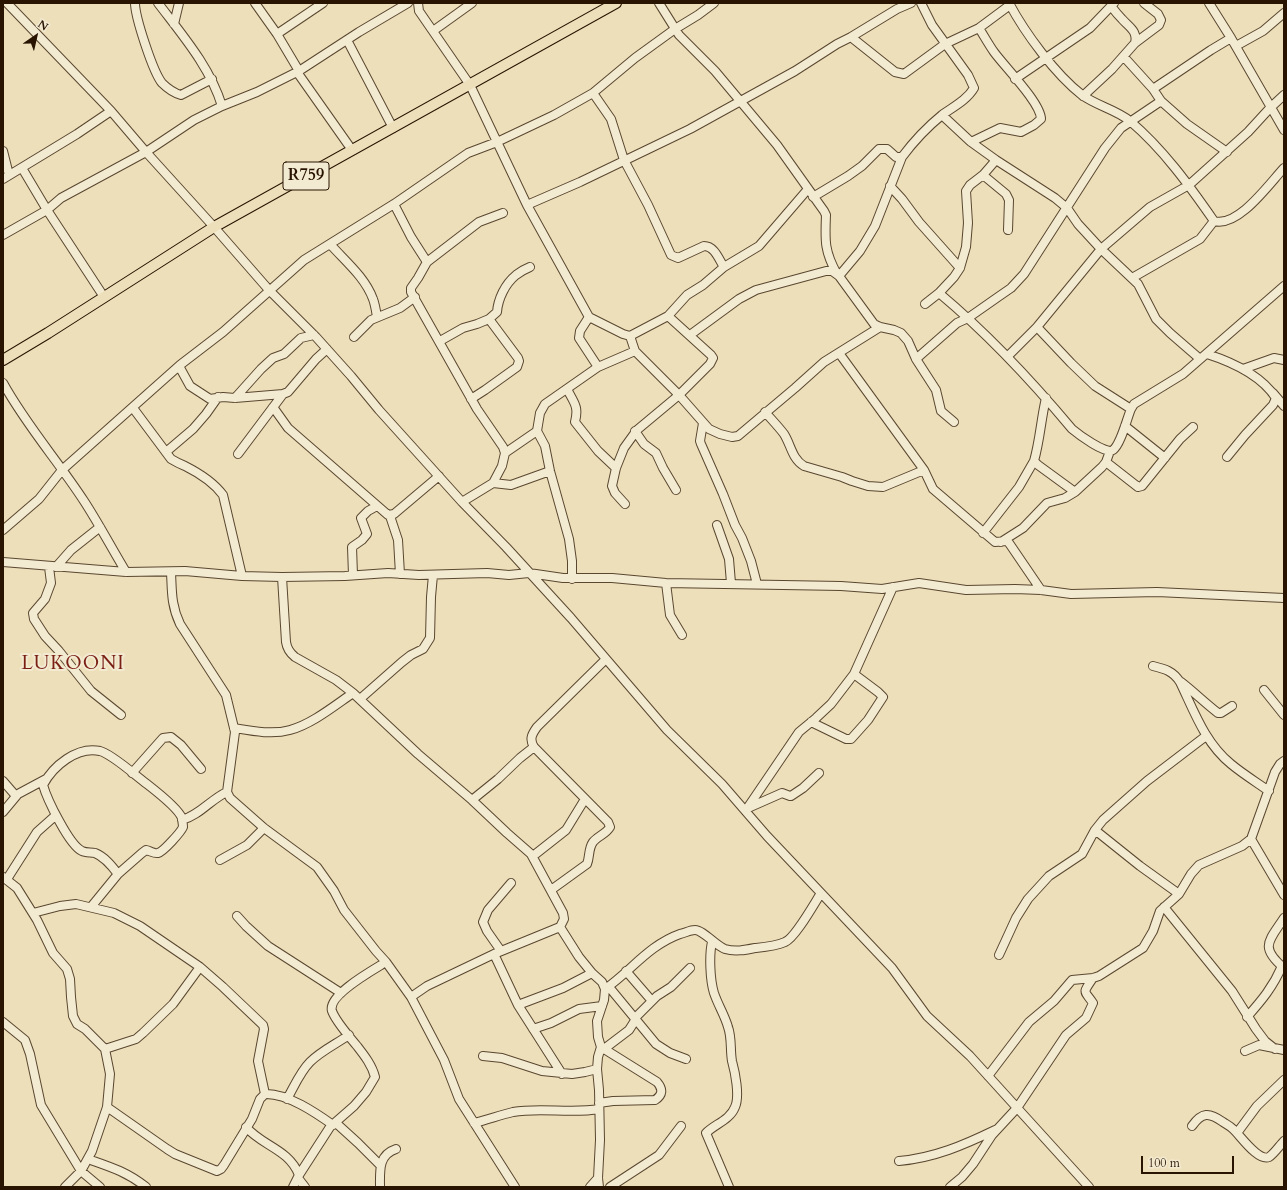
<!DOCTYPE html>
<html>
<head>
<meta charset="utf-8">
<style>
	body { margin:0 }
	#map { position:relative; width:1287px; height:1190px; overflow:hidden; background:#eddfb9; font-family:Cardo,serif }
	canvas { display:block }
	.frame { position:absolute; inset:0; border:4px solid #291402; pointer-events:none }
	.north { position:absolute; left:16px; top:16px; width:40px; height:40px; -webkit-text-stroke:3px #f3ead2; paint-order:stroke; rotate:34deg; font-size:11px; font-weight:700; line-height:16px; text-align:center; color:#291402 }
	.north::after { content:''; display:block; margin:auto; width:14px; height:18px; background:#291402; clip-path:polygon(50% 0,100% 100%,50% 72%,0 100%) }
	.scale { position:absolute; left:1141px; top:1156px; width:93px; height:18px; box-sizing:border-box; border:2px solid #291402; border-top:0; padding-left:5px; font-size:12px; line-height:14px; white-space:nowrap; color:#291402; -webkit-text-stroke:3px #f3ead2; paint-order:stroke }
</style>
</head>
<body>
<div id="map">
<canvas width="1287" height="1190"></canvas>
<div class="frame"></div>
<div class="north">N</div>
<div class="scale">100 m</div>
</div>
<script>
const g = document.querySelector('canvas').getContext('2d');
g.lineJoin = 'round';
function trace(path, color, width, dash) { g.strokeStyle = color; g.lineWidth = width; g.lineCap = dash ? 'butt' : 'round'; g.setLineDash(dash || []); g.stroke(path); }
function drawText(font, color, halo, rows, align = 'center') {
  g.font = font + ' Cardo,serif'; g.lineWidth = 4; g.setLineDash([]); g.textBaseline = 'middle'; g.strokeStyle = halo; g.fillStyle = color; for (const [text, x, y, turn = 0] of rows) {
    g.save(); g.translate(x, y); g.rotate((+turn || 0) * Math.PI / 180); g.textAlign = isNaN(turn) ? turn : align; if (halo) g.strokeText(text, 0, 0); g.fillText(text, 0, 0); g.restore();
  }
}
const minor = new Path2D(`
	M7 3 111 111 146 152 214 227 269 290 316 337 351 376 379 410 462 502 506 547 571 618 667 730 722 784 767 836 892 968 927 1016 970 1056 1089 1187
	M135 3C135 17 153 72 162 83 167 88 174 93 181 95L212 79
	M158 3C183 36 210 67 222 106
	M255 3 277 34 299 71
	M418 3 419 11 470 85 527 205 589 317 623 334 630 336 668 316 687 295 703 285 724 267 759 246 808 189
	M659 3 679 35 715 71 777 145 824 211 826 215C825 240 824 251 837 274
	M921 3 932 25 968 75 974 88C967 100 953 107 942 115
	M1009 3C1025 33 1055 74 1082 95 1097 106 1115 109 1130 121 1163 149 1189 185 1214 221 1238 228 1269 184 1284 168
	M1209 3 1231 38 1284 130
	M1111 6C1114 10 1118 15 1122 19 1129 27 1138 31 1135 43
	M174 24 179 3
	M433 31 472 3
	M277 34 323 3
	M851 37 895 72 904 74 945 44 979 28 1010 5
	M347 40 393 128
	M1236 46 1263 31 1284 13
	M1124 57 1153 89 1161 101 1187 124 1227 152
	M297 72 352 150
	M1015 79 1090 28 1114 3
	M1153 89 1211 50 1231 38
	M593 93 611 119 624 160 648 205 671 255 678 258 704 246C715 246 719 260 724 267
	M1083 96 1112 69 1135 43 1159 25 1161 20 1158 14 1144 3
	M971 142 1000 128 1021 132 1034 125 1041 119C1041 103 1004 66 994 52 989 45 984 36 979 28
	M3 151 9 175
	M22 168 47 210 104 297
	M983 175 1006 194 1009 200 1008 230
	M3 179 77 134 111 111
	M890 186 902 199 919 222 960 268
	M813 197 848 176 862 166 879 149H887L896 157H902C914 141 926 128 942 115L971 142 996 160 1055 198 1067 208 1078 224 1101 249 1138 284 1156 319 1170 333 1200 359
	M394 204 411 237 427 262
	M527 205 580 182 690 129 795 71 837 44 851 37 897 9 911 3
	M3 235 47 210 61 198 146 152 194 120 222 106 257 92 299 71 359 32 408 3
	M330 244C345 261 365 277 373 299 375 304 376 311 377 317
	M839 276 860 251 875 226 902 157
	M1132 278 1200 239 1214 221
	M939 293C988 334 1031 380 1072 429 1078 434 1106 455 1113 450 1121 444 1127 418 1131 409L1134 404 1183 374 1284 286
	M925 304 939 293 954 277 960 268 966 247 968 223 966 191 970 185 983 175 996 160
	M589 317 580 331 579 338 598 367
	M1037 327 1071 363 1095 386 1131 409
	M690 335 739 299 756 290 826 271H832L839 276 874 324 880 327 894 330 901 333 908 341 916 359 936 390 941 411 954 422
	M630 336 635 351 679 395 709 429 720 434 732 437 738 436 795 388 824 362 880 327
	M354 337 371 320 400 308 415 297
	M440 341 463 328 477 324 489 319 497 312C498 299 505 284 516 275 520 272 525 269 530 267
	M839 353 924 470 933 489 995 542 1007 541 1009 543 1041 590
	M1207 354C1232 362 1261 375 1276 398L1273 405 1245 435 1227 457
	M1008 356 1037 327 1101 249 1150 207 1189 185 1248 132 1270 108 1284 95
	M916 359 957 323 968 318 998 297 1011 288 1024 274 1105 148 1121 128 1161 101
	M179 366 190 386 210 399 223 397 235 398 283 394 288 392 316 359 327 349
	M1243 369 1274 358 1284 360
	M3 383C26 425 58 461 84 501 99 524 112 549 126 572
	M567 389C574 403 579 406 575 422L598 451 616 468
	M1273 393 1284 406
	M235 398 261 369 273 358 284 354 301 338 314 335
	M1046 398C1041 419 1040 440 1034 461L1038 465 1075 492
	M471 399 485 390 517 367 519 361 518 358 489 319
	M273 407 288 428 388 515 394 514 439 476
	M133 408 171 459C176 462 180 464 185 466 199 473 214 483 223 495L242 576
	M765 412C771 419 778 426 784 434 791 445 792 459 804 466L842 477 852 481 868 486 883 487 924 470
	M703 423 700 441 701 444 723 494 735 525 742 538 751 561 757 584
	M1125 426 1165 458
	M635 431 644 444 656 453 663 468 676 490
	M166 452 193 429 206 414 218 397
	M505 453 537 431
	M238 454 283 394
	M1106 462 1138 487 1142 486 1180 439 1193 427
	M493 483 511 485 550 471
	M462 502 493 483 502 466 505 453 503 447 477 409 411 292V288L418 278 427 262 479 222 503 213
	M625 504 615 493 612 486 616 468 624 448 637 430 679 395 710 364 713 358 711 355 668 316
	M390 516 398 540 400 574
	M717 525 729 559 731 583
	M3 530 39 499 62 470 180 365 223 332 304 260 394 204 468 153 497 142 554 115 593 93 635 58 675 29 698 15 714 3
	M983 533 1019 487 1034 461
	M1001 542 1023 528 1047 503 1065 498 1075 492 1102 467 1106 462 1110 451
	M3 562 126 572 185 571 242 576 282 577 345 576 388 573 419 575 487 573 509 575 529 573 563 578H612L666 583 841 586 882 589 919 583 966 590 1015 589 1041 590 1071 594 1157 592 1284 598
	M49 567 51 583 45 599 33 613 34 619 45 636 59 651 91 691 121 715
	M56 567 71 550 100 527
	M171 572C172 591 171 605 180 624L226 695 235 732 227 792 230 798 264 828 317 867 334 891 344 910 376 951 386 962 411 997 444 1060 459 1099 515 1187
	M353 575 352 547 362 540 367 534 361 518 368 511 377 506
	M282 577 286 642C287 649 290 653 295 657L336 680 353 693 418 754 472 800 507 833 531 854 563 913 564 919 560 927 579 957 592 973 602 982 605 989 604 1000 597 1021 598 1037 601 1047 598 1057 597 1069 599 1090 600 1140 598 1178 599 1187
	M572 579V561L569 539 550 471 545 446 537 431 540 413 545 404 598 367 635 351
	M666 583 670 615 682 635
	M1153 666C1165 669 1173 671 1180 682 1194 711 1205 743 1231 764 1243 774 1256 782 1269 791
	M1181 682C1194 692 1205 703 1218 713H1221L1232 706
	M1264 690 1284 715
	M360 699 402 662 411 655 423 649 430 638 431 597 433 575
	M811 722 846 739H851L868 720 883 697 878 692 854 674
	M234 728C252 731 272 735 290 730 312 724 334 706 353 693
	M132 773 163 738 171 737 181 745 201 769
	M3 781 16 796
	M472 800 498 779 520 758 534 747
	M748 808 782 793 790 796H791L803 788 819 773
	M746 810 799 732 816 718 831 704 854 674 893 587
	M3 812 18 794 46 779
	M182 820C200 815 211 799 227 792
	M1095 830 1140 866 1179 894
	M1251 839 1284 895
	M533 856 566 830 585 799
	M220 860 247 845 264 828
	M3 877 17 888 37 920 53 953 67 969 70 979 71 997 73 1016 77 1024 85 1029 105 1049 110 1074 107 1107 92 1151 81 1171 65 1187
	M7 879 37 832 55 816
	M551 890 587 864C590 857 588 849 593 842 598 836 606 834 610 827L608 822 534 747C529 739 532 734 537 727L606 659
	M91 907 118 874 142 853 146 850C150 851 155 854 158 853 163 852 181 832 183 827 183 824 182 820 182 818 178 808 156 791 147 784 136 776 112 754 100 751 77 746 53 766 43 785 47 799 69 845 82 851 86 853 91 852 95 853 105 857 112 866 118 874
	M1164 907 1232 991 1256 1029 1265 1041 1275 1049
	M33 913 60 906 76 904 114 913 140 926 200 967 223 987 263 1025 264 1029 258 1061 265 1094
	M237 916 246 926 268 946 341 993
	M1284 918C1269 941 1259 947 1284 968
	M712 942C709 955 710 980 714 993 718 1005 725 1016 728 1027 732 1038 730 1050 732 1061 735 1072 740 1096 735 1107 730 1120 715 1124 706 1133L729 1187
	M501 951 487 931 483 922 488 910 511 883
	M494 954 518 1005 562 1074
	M999 955 1016 918 1028 899 1049 876 1082 854 1095 830 1103 820 1147 781 1206 736
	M626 971 652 1001
	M609 987 656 1044 670 1053 686 1059
	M605 989C631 971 649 945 680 934 685 933 690 930 695 930 703 930 716 946 725 949 735 952 745 950 755 948 765 947 776 946 785 942 795 938 814 904 821 893
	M411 997 427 986 494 954 560 927
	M518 1005 563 988 592 973
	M1247 1017C1262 1000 1273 987 1282 966
	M635 1018 657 996 671 987 690 968
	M3 1022 25 1040 30 1054 41 1105 81 1171 100 1187
	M533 1029 551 1023 579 1009 602 1006
	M105 1049 136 1039 143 1033 173 1004 200 967
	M604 1049 629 1030 636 1019
	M1245 1051 1259 1045 1284 1050
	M483 1056 502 1058 542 1071 572 1074 585 1072 597 1069
	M988 1076 1029 1022 1054 1001 1072 980 1093 978 1099 976 1143 948 1153 931 1160 911 1179 894 1191 874 1199 865 1242 846 1251 839 1275 772 1280 764 1284 761
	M287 1099C294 1087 300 1072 310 1062 321 1051 336 1044 349 1035
	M599 1103 613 1101 655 1100C663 1095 663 1089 657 1082L601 1047
	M107 1107 167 1149 175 1154 217 1171 221 1169 224 1165 252 1119 260 1099 265 1094C287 1093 316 1113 333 1125
	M336 1123 358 1143 380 1165
	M474 1123C487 1120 500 1115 513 1112 541 1107 571 1114 599 1109
	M1192 1126C1202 1112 1209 1112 1223 1122 1226 1124 1230 1126 1233 1129 1240 1135 1258 1162 1269 1157 1274 1154 1280 1145 1284 1141
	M246 1127C262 1146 289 1149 299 1175L293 1187
	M1237 1133 1257 1106 1284 1080
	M88 1159C111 1167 127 1172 146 1187
	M899 1161C934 1158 964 1145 995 1130
	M299 1175 330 1127 354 1106 366 1092 375 1077C372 1065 364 1055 357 1046 349 1036 336 1022 332 1011 327 995 375 969 386 962
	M298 1178 305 1187
	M380 1187C380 1171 378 1155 396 1149
	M590 1187 598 1178
	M610 1187 659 1155 681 1126
	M950 1187 962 1177 973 1164 992 1135 1017 1108 1066 1035 1086 1018 1093 1003C1084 990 1082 994 1093 978`);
const major = new Path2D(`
	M3 360 48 333 214 227 616 3`);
trace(minor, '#5a4730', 10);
trace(major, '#291402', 12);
trace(minor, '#f3ead2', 8);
trace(major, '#eddfb9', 10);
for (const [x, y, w] of [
	[306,176,46]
]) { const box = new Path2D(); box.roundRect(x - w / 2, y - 14, w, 28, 3); g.fillStyle = '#f3ead2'; g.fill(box); trace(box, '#291402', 1); }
drawText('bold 16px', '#291402', null, [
	["R759",306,176]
]);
g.letterSpacing = '1px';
drawText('19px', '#7a1f14', '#f3ead2', [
	["LUKOONI",73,665]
]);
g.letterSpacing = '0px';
</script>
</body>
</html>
